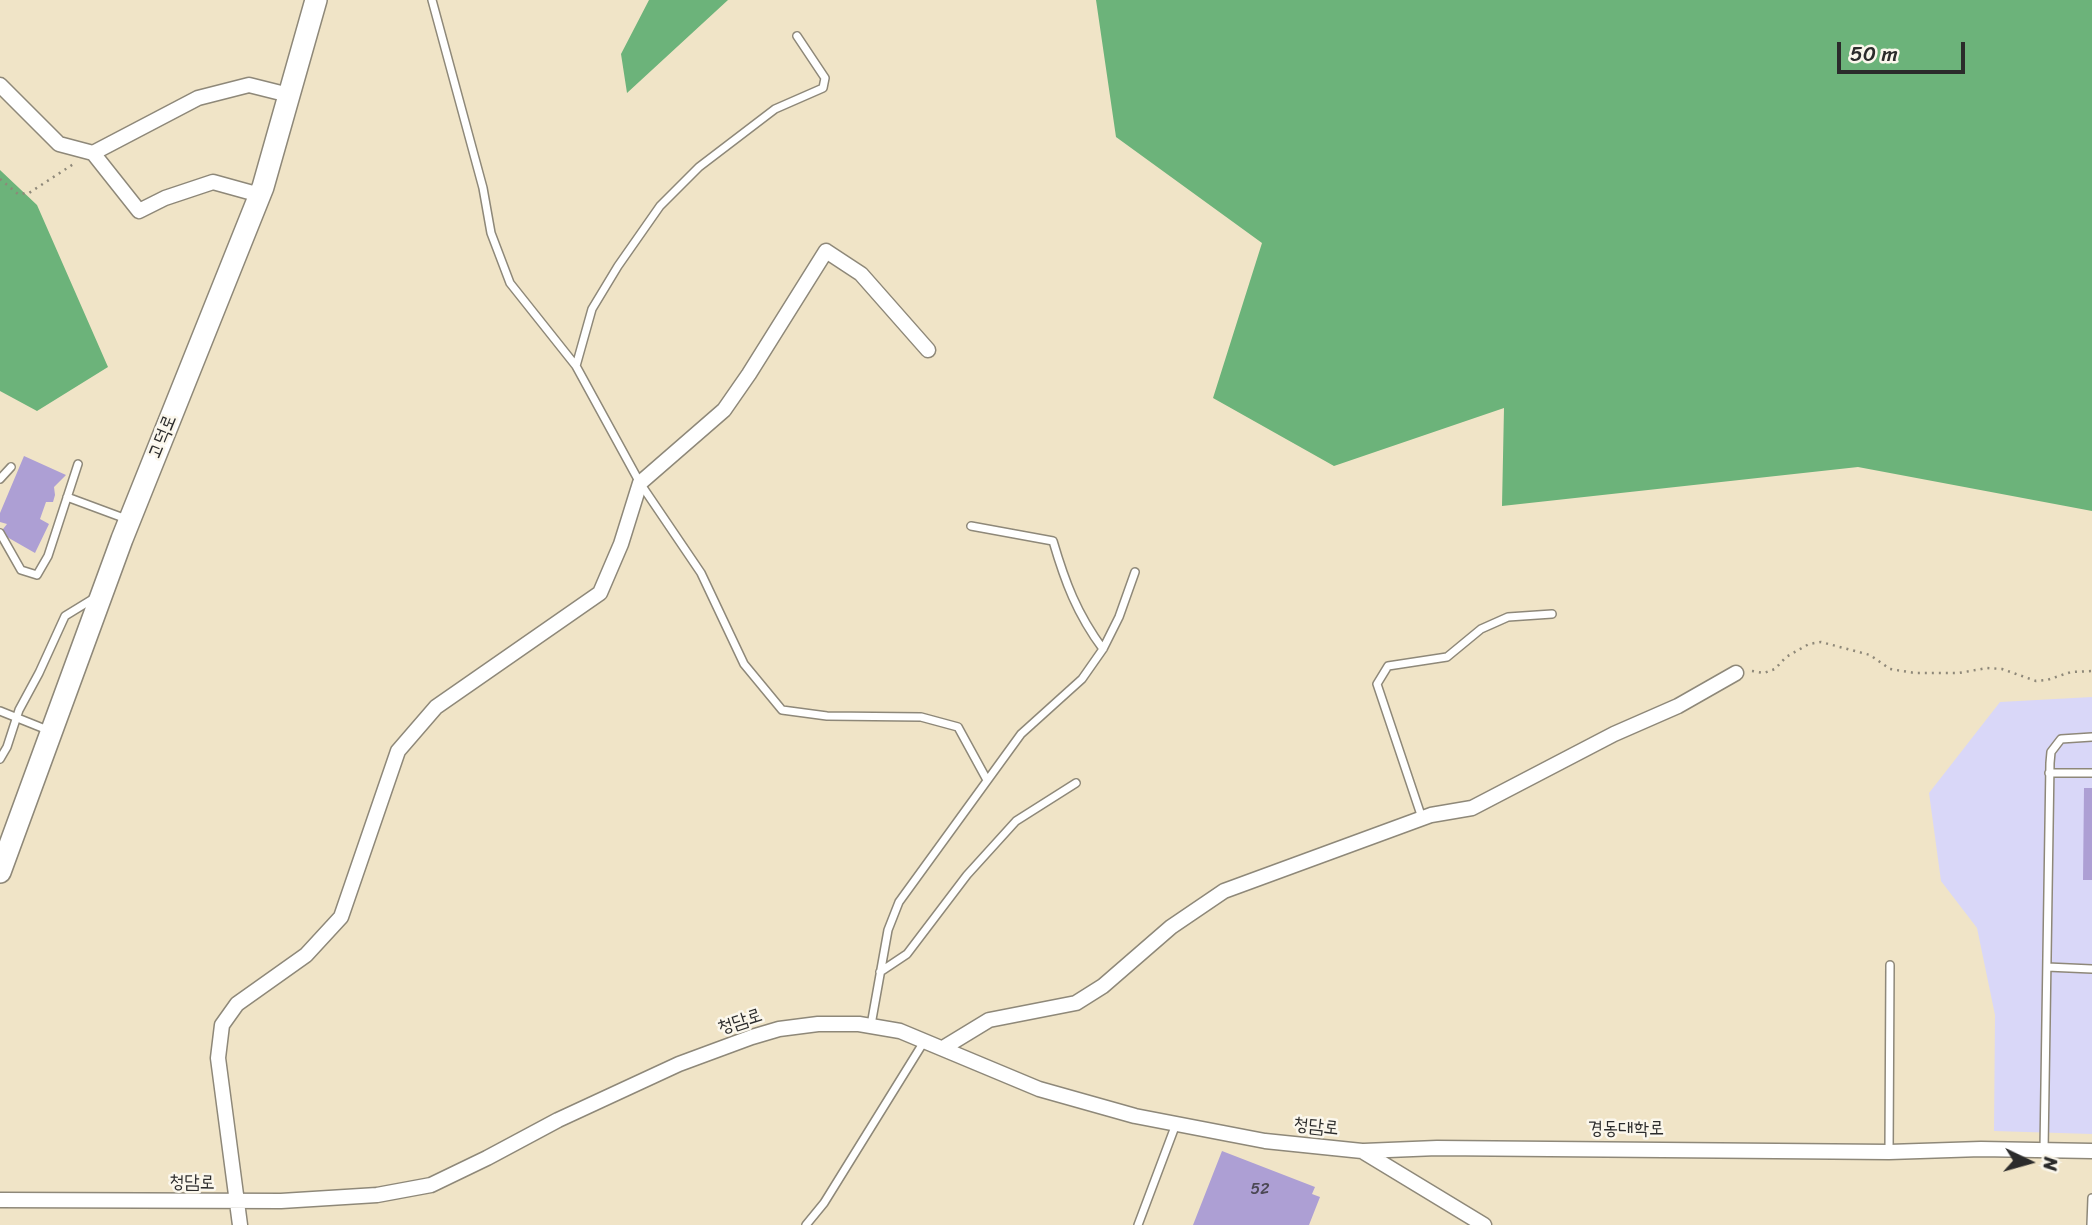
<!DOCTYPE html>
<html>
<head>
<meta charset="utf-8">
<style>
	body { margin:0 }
	#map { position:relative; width:2092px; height:1225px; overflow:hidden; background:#f0e4c7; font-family:Sriracha,sans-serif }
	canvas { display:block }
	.north { position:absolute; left:1994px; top:1127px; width:70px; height:70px; -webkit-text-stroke:5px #fbf7ec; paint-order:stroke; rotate:95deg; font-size:19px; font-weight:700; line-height:28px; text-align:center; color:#2b2b2b }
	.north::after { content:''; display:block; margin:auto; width:24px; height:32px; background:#2b2b2b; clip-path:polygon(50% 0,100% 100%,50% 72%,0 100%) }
	.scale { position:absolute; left:1837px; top:42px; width:128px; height:32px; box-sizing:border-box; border:4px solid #2b2b2b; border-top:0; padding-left:9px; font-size:21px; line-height:24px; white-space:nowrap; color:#2b2b2b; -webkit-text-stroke:5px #fbf7ec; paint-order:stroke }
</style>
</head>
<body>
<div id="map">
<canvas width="2092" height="1225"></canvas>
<div class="north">N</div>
<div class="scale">50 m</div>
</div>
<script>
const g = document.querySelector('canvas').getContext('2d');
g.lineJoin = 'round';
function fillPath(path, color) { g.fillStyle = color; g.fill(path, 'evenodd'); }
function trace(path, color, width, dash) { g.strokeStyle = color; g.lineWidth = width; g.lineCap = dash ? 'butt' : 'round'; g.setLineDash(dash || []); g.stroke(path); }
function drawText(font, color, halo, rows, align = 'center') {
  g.font = font + ' Sriracha,"Poor Story",sans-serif'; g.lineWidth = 5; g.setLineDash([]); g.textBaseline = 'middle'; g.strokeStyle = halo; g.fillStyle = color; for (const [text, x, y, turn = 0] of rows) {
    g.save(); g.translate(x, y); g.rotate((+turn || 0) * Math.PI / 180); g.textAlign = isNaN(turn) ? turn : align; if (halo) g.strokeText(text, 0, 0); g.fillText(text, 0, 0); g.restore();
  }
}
fillPath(new Path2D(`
	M2092 697V1134L1994 1131 1995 1015 1977 928 1941 881 1929 793 2000 702Z`), '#d9d7f8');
fillPath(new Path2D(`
	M649 0H728L627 93 621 54Z
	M1096 0H2092V511L1858 467 1502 506 1504 408 1334 466 1213 398 1262 243 1116 137Z
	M0 170 37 205 108 367 37 411 0 391Z`), '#6cb37a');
fillPath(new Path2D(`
	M24 456 66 475 54 487 55 495 53 502H46L40 519 49 524 35 553 0 533 7 524 0 522V513Z
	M2084 788H2092V880H2083Z
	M1222 1151 1315 1187 1312 1194 1320 1197 1309 1225H1193Z`), '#ad9fd4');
const service = new Path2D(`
	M432 0 483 188 491 233 510 283 576 366 640 483 701 573 744 664 782 710 827 716 921 717 958 727 987 780
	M576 366 592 309 618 266 660 206 699 167 775 109 823 88 825 78 797 36
	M0 479 11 467
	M67 497 129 520
	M971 526 1053 541C1065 582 1077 614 1103 649
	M0 533 21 570 37 575 48 556 78 464
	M0 711 50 731
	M0 759 7 747 19 710 39 673 65 616 96 597
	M2049 773H2092
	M1422 818 1377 684 1388 666 1447 657 1481 629 1508 617 1552 614
	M2047 967 2092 969
	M880 972 907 954 967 875 1016 821 1076 783
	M871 1025 888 930 899 902 1021 734 1082 679 1103 649 1119 617 1135 572
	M2044 1150 2050 763 2051 752 2061 739 2092 737
	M1889 1152 1890 965
	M806 1225 824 1203 925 1040
	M1138 1225 1176 1124
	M2091 1225 2092 1198`);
const minor = new Path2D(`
	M0 85 59 144 93 153 139 211 165 198 213 182 260 195
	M93 153 198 98 249 85 289 95
	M943 1048 989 1020 1076 1003 1103 986 1171 927 1224 891 1431 815 1472 808 1614 734 1678 706 1736 673
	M1364 1151 1437 1148 1889 1152 1981 1149 2092 1151
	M0 1200 281 1201 377 1195 431 1185 487 1158 558 1120 679 1064 752 1037 779 1029 818 1024H859L900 1031 1039 1089 1135 1116 1265 1141 1362 1151 1484 1225
	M240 1225 218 1058 222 1025 237 1004 306 955 341 917 398 751 436 707 600 593 621 544 640 483 724 410 749 374 826 251 861 274 928 350`);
const secondary = new Path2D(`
	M0 872 122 539 263 187 316 0`);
trace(service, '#8e8879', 10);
trace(minor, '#8e8879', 17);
trace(secondary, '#8e8879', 24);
trace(new Path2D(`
	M0 179 18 194 29 193 75 163
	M1752 671 1764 673 1775 669 1786 657 1809 644 1821 642 1870 655 1890 669 1915 673H1959L1987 668 2002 669 2036 681 2047 680 2071 672 2092 671`), '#8e8879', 2.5, [2, 5]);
trace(service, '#fff', 7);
trace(minor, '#fff', 14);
trace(secondary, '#fff', 21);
drawText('16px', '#4c4855', null, [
	["52",1260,1190]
]);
drawText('19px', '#2b2b2b', '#fbf7ec', [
	["고덕로",163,437,-68],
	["청담로",740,1022,-18],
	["청담로",1316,1127,6],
	["경동대학로",1626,1129],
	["청담로",192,1183,1]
]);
</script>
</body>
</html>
